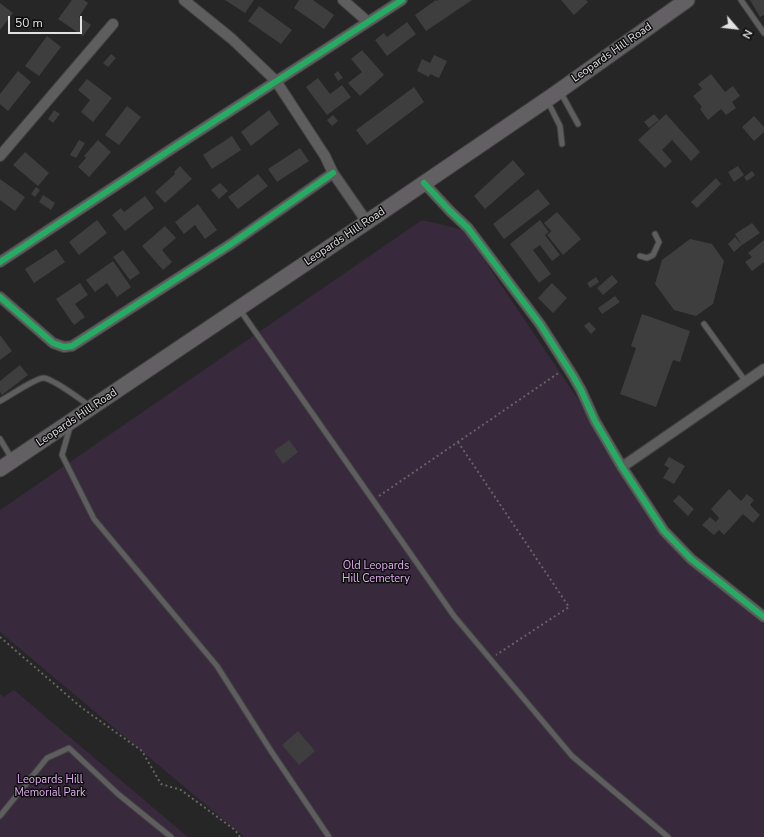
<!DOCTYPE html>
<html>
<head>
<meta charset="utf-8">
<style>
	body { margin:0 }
	#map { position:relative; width:764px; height:837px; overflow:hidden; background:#262626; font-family:"Nunito Sans",sans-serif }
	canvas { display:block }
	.north { position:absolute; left:716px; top:8px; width:40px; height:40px; -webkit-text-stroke:3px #0f0e0f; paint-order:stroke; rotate:118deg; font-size:11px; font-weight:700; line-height:16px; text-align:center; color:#e2e2e3 }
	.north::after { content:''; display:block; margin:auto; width:14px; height:18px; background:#e2e2e3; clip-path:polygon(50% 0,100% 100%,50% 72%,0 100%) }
	.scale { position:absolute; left:8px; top:16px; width:74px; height:18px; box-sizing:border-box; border:2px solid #e2e2e3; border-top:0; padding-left:5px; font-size:12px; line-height:14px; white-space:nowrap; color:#e2e2e3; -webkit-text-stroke:3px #0f0e0f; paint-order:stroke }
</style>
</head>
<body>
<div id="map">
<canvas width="764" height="837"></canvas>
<div class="north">N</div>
<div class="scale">50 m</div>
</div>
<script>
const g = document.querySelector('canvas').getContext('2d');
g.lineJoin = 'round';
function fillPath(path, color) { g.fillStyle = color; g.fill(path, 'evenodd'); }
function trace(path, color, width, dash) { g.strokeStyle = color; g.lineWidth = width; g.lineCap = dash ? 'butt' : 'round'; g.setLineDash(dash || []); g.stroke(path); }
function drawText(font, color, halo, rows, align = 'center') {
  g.font = font + ' "Nunito Sans",sans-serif'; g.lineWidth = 3; g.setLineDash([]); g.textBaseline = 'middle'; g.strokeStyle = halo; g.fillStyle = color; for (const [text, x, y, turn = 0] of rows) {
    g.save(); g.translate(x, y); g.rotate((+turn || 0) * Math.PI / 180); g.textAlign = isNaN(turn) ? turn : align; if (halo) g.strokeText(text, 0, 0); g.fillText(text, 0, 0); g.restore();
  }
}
fillPath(new Path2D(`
	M422 220 464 230 685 558 764 625V837H244L0 632V510Z
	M14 690 188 837H0V694L4 697Z`), '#38293d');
fillPath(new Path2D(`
	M72 0H84L88 3 79 17 91 25 83 36 58 19Z
	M225 0H254L245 13Z
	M299 0H313L334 15 324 29 294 8Z
	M436 0 437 1 439 0H472L426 31 415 15Z
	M561 0H586L588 2 574 15Z
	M750 0H764V15L760 17Z
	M0 3 13 13 0 30Z
	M259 6 292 30 281 44 248 21Z
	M407 22 416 34 387 56 375 40 384 33 387 37Z
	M47 36 61 47 39 76 25 66Z
	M362 50 384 75 360 96 348 83 362 72 351 59Z
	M111 54 116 58 108 67 103 63Z
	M434 55 447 61 439 78 430 74 429 77 417 71 422 59 430 63Z
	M18 71 31 82 8 111 0 104V94Z
	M338 71 343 78 338 81 334 74Z
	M711 74 725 92 733 86 740 96 732 102 736 108 726 115 721 109 708 120 700 109 702 107 693 96 702 89 698 84Z
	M318 78 330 94 342 85 351 97 327 115 306 87Z
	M87 79 112 98 93 122 81 112 90 100 78 90Z
	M414 87 424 102 367 145 356 130Z
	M127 106 141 117 119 145 105 135Z
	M54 110 60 114 53 123 48 119Z
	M269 110 279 124 251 146 241 132Z
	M654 114 659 120 649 128 644 122Z
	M666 114 700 152 691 161 672 140 662 150 672 161 665 168 638 140Z
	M333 115 338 121 332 126 327 120Z
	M754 116 764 127V132L754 141 742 127Z
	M232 136 241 150 212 169 203 155Z
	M79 140 85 143 76 158 70 155Z
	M98 140 111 152 89 177 78 167 86 158 84 156Z
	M300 148 309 161 277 182 268 169Z
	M25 152 49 173 38 186 13 165Z
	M513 160 525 174 485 209 474 196Z
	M180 166 192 179 165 203 155 192 175 174 174 172Z
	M738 166 744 175 734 182 728 172Z
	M752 171 755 175 747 181 744 177Z
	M258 174 268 186 238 209 228 197Z
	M716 178 721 184 697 208 691 202Z
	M0 179 25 197 15 211 0 200Z
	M220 183 228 191 219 199 211 190Z
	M36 187 40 190 35 197 31 194Z
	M538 189 550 204 504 239 493 224Z
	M43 195 55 203 51 210 39 202Z
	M145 196 154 208 125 231 112 215 121 208 124 212Z
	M198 204 217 230 205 239 195 225 184 234 175 222Z
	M557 212 581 239 563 255 547 235 553 230 551 231 544 223Z
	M97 220 107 233 79 255 69 242Z
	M540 220 549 232 545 235 560 255 552 261 540 245 533 250 551 274 539 283 510 244Z
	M752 223 760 233 742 245 735 234Z
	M165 226 176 238 162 250 172 262 163 270 142 246Z
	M735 237 742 245 734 252 728 244Z
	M690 239 712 244 724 261 713 304 696 316 674 310 655 284 662 260Z
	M764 240V262L752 271 745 262 752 257 748 253Z
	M56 249 65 262 34 283 25 269Z
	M123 250 140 273 130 280 113 257Z
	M113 261 131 287 117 297 107 283 95 292 86 280Z
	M612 275 618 282 603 295 597 288Z
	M596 277 599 282 590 288 587 283Z
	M80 283 88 295 75 304 85 317 74 325 56 299Z
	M552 283 567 298 553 313 538 298Z
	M615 296 620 302 602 314 598 308Z
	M642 314 690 331 680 362 673 360 656 407 620 394 636 348 631 346Z
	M589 322 596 329 591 334 584 326Z
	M0 335 12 351 0 360Z
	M20 365 28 375 2 395 0 392V381Z
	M289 440 298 452 283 464 274 451Z
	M669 457 685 466 674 484 663 478 669 468 664 465Z
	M729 489 741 501 747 494 754 500 750 505 760 515 753 523 743 514 724 535 719 530 714 535 702 525 710 517 716 522 719 518 711 509Z
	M679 495 694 509 688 516 673 501Z
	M298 731 315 751 299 765 282 745Z`), '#3e3e3e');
const lane = new Path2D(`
	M741 0 764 33
	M561 93 578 124
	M547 100 560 126 562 144
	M640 256 647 258 653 255 659 242 655 234
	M240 310 454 616 572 756 668 837
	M704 324 746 382
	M0 401C8 397 37 377 44 378 54 379 81 400 90 406
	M70 427 62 455 94 519 217 666 271 751 329 837
	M0 439 12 459
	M0 816 47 758 69 748 118 794 171 837`);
const street = new Path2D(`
	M184 0 232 39 276 81 325 156 333 173 367 222
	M343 0 368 22
	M0 156 113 24
	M424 183 450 211 468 228 540 324 573 376 581 390 595 421 622 467 664 531 691 559 764 617
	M0 262 176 146 402 0
	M0 297 53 343 64 347 72 346 231 244 333 173
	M622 467 764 369`);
const secondary = new Path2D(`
	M0 469 367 222 552 96 687 0`);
trace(lane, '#414141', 7);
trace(street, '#414141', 12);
trace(secondary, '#414141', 17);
trace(new Path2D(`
	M458 442 569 607 496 655
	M379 496 560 372
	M0 637 82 708 142 751 161 784 181 790 235 830 240 837`), '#656565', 2, [2, 3]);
trace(lane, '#5f5e5f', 5);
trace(street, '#5f5e5f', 10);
trace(secondary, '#626062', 15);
trace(new Path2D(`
	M424 183 450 211 468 228 540 324 573 376 581 390 595 421 622 467 664 531 691 559 764 617
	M0 262 176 146 402 0
	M0 297 53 343 64 347 72 346 231 244 333 173`), '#26ab63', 6);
drawText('11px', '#e2e2e3', '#0f0e0f', [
	["Leopards Hill Road",612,53,-35],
	["Leopards Hill Road",345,237,-34],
	["Leopards Hill Road",77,418,-34]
]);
drawText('11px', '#deafed', '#0f0e0f', [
	["Old Leopards",376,566],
	["Hill Cemetery",376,579],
	["Leopards Hill",50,780],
	["Memorial Park",50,793]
]);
</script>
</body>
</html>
